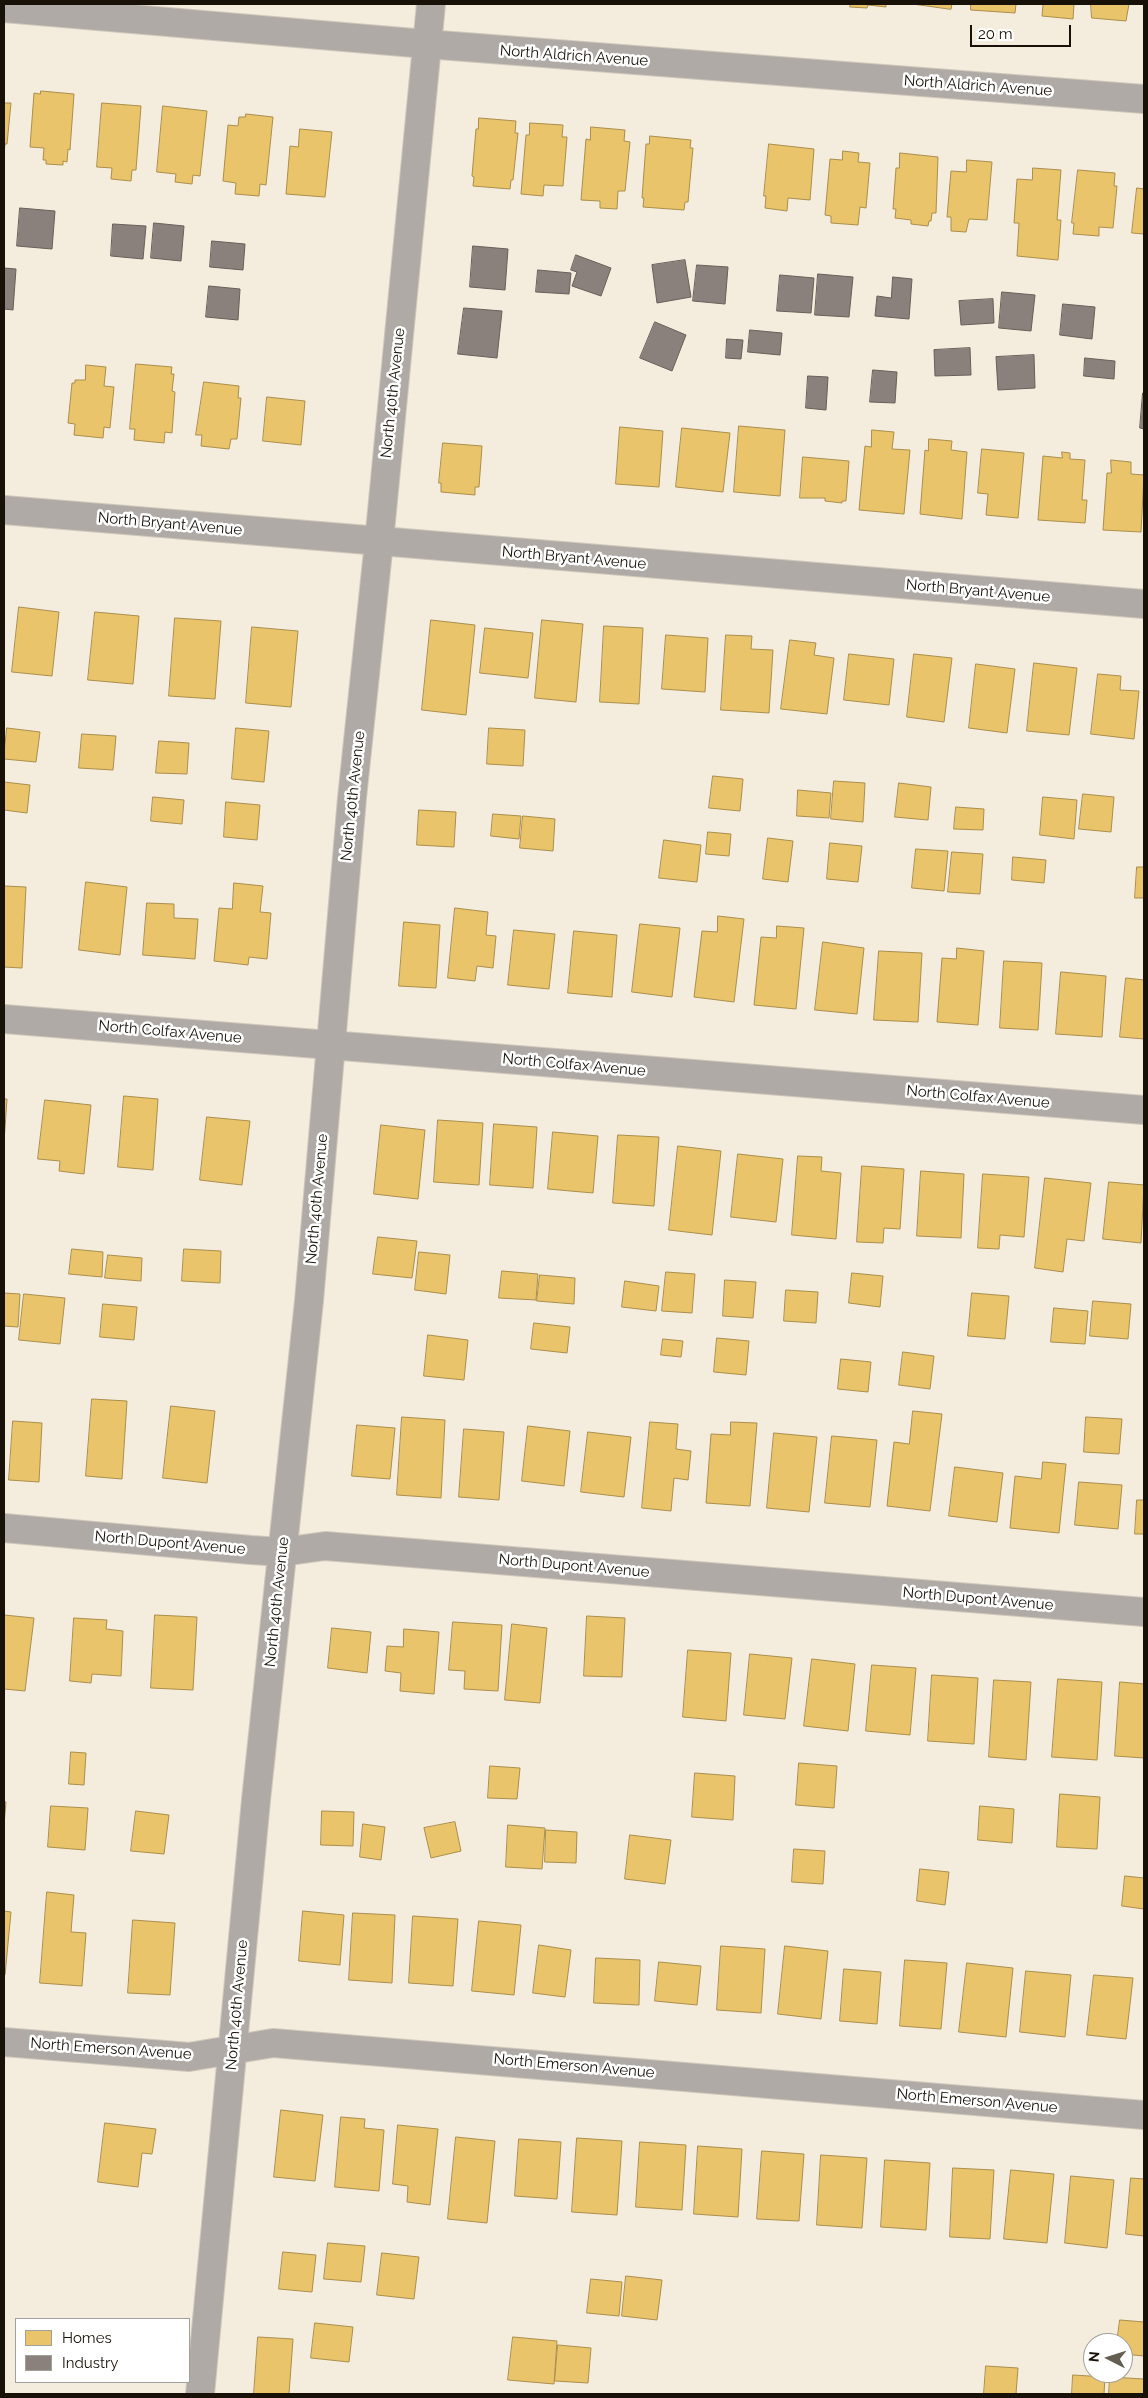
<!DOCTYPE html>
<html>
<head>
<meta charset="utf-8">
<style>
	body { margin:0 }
	#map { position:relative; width:1148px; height:2398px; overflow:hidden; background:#f4ecdc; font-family:Raleway,sans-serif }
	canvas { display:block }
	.frame { position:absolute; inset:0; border:5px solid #171107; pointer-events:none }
	.legend { position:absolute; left:15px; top:2318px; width:175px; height:65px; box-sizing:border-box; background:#fff; border:1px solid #a2a09c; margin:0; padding:6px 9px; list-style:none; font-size:15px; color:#171107 }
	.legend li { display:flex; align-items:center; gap:10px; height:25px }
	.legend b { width:25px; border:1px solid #a2a09c }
	.north { position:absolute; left:1083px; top:2333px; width:50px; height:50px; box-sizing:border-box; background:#fff; border:1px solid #a2a09c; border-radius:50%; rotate:275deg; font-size:14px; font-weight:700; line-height:20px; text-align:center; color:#171107 }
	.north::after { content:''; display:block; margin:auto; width:18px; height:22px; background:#645e52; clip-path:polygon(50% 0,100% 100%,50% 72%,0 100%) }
	.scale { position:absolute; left:970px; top:25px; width:101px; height:22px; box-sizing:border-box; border:2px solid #171107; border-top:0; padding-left:6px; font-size:15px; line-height:18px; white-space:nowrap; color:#171107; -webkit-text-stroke:4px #fff; paint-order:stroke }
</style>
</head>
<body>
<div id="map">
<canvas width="1148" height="2398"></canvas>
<div class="frame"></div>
<ul class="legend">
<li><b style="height:14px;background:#e9c46a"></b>Homes</li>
<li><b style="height:14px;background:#8a817c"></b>Industry</li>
</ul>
<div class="north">N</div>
<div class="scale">20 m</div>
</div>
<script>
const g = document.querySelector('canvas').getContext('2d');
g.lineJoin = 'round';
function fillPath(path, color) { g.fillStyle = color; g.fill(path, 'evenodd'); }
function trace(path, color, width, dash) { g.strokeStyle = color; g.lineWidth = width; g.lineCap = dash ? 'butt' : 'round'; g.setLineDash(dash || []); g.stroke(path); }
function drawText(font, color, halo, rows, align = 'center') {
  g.font = font + ' Raleway,sans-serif'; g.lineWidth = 5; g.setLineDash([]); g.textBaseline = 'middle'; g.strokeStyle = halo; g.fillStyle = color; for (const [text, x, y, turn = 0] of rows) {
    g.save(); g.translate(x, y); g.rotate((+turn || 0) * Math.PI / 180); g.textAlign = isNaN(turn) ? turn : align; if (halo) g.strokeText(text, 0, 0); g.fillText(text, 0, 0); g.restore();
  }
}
const homes = new Path2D(`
	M851 4H886V7L868 5 867 8 850 7Z
	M913 4H952L951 9Z
	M971 4H1016L1015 13 971 10Z
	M1028 4H1074L1073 19 1042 16 1043 5Z
	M1091 4H1129L1126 21 1092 18Z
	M41 91 74 94 70 150 68 149 67 162 63 161V165L46 164V160H43L44 148 30 147 34 93 40 94Z
	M4 103H11L7 144H5L4 154Z
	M102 103 141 106 136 170H132L131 181 111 179 112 168 97 167Z
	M163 106 207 111 200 176 193 175 192 184 175 182 176 174 157 172Z
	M246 114 273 117 266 185 260 184 259 196 235 194 236 183 223 181 228 125 238 126 239 117H245Z
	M479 118 516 121 515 133H518L513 180H511L510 189 473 186 474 177 472 176 476 129H478Z
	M530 123 563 125 562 137H567L563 186 544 185 543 196 521 194 526 135H529Z
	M591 127 625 130 624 141 630 142 625 191H618L617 209 600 208V201L581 200 586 139 590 140Z
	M300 129 332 132 325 197 286 194 290 146 298 147Z
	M650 136 691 140 690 148H693L688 202H685L684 210 643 207 644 198H642L646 144H649Z
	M769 144 814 149 810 200 788 198 787 211 765 208 766 196H764Z
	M843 151 859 153 858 162 870 163 866 208 860 207 858 225 831 223V216L825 215 830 159 842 160Z
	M900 153 938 157 936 213H932L931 221H929L928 226 911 224V220L895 218 896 209H893L896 168H899Z
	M967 160 992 162 987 220 969 219 966 232 951 231V217H947L951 171 966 172Z
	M1033 168 1061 170 1057 220H1061L1058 260 1017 256 1019 223H1014L1017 179 1032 180Z
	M1078 170 1115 173 1114 186H1117L1113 228 1099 227V236L1073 234 1074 223H1072Z
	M1137 188 1144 189V234L1132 233Z
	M136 364 172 367 171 374H174L172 391 175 392 172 433 165 432 164 443 134 440 135 429H130Z
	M86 365 106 367 104 386 114 387 110 428 104 427 103 438 74 435 75 424 68 423 72 383H75V380H85Z
	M204 382 239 386 238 398H241L237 439H231L229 449 201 446 202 435H196Z
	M267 397 305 401 301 445 263 441Z
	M739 426 785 430 780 496 734 492Z
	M620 427 663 431 659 487 616 484Z
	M682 428 730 433 723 492 676 487Z
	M872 430 894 432 892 449 910 450 904 514 859 510 865 446 871 447Z
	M929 439 952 441 951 450 967 452 962 519 920 514 925 450 928 451Z
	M443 443 482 446 479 487H475V495L441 492V483H439Z
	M982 449 1024 453 1018 518 986 515 988 494 978 493Z
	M1062 452 1070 453V459L1085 460 1082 500H1087L1085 523 1038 520 1043 456 1062 458Z
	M803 457 849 461 846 501H842V503L825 501V498H800Z
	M1111 460 1131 462V474L1144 475 1141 532 1103 530 1107 473H1111Z
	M19 607 59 612 52 676 12 672Z
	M95 612 139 616 133 684 88 680Z
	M175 618 221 621 215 699 169 696Z
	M431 620 475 625 466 715 422 710Z
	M542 620 583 624 576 702 535 698Z
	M604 626 643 628 639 704 600 702Z
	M252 627 298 631 291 707 246 703Z
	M485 628 533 633 528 678 480 673Z
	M666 635 708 638 705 692 662 689Z
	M726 635 752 636 751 649 773 650 769 713 721 710Z
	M790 640 816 643 814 655 834 658 827 714 781 709Z
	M849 654 894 659 889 705 844 700Z
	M914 654 952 658 944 722 907 717Z
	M1034 663 1077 668 1069 735 1027 731Z
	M976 664 1015 669 1007 733 969 728Z
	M1098 674 1121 676 1120 690 1139 691 1134 739 1091 734Z
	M7 728 40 732 36 762 4 759Z
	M236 728 269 731 264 782 232 779Z
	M489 728 525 730 523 766 487 764Z
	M82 734 116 736 113 770 79 768Z
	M159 741 189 743 187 774 156 773Z
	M713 776 743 779 740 811 709 808Z
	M834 781 865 783 863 822 831 819Z
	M4 782 30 785 27 813 4 810Z
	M899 783 931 787 928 820 895 817Z
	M798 790 831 793 829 818 797 816Z
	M1083 794 1114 797 1111 832 1079 829Z
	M153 797 184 800 182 824 151 821Z
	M1043 797 1077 800 1074 839 1040 835Z
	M226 802 260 805 257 840 224 837Z
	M956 807 984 809 983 830 954 829Z
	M419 810 456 812 454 847 417 845Z
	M493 814 521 816 519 839 491 836Z
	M523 816 555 819 553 851 520 848Z
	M708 832 731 834 729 856 706 854Z
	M768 838 793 841 788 882 763 879Z
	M664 840 701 845 697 882 659 878Z
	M830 843 862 846 858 882 827 879Z
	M916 849 948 851 944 891 912 888Z
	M952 852 983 854 980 894 948 892Z
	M1013 857 1046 860 1044 883 1012 880Z
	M1137 867H1144V898H1135Z
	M86 882 127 887 120 955 79 950Z
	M234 883 263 886 260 912 271 913 267 959 249 957 248 965 214 961 219 908 232 909Z
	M4 886 26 887 22 968 4 967Z
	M147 903 174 904V918L198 919 195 959 143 955Z
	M455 908 488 912 486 935 496 936 493 968 477 966 475 981 448 978Z
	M718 916 744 919 734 1002 694 997 702 931 717 932Z
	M404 922 440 925 436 988 399 986Z
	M640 924 680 928 672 997 632 992Z
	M777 926 804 928 796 1009 754 1005 761 937 776 938Z
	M514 930 555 934 549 989 508 985Z
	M574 931 617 935 612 997 568 993Z
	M823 942 864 948 857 1014 815 1010Z
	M957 948 984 951 978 1025 937 1022 942 958 956 959Z
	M879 951 922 953 918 1022 874 1020Z
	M1004 961 1042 963 1038 1030 1000 1028Z
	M1061 972 1106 976 1102 1037 1056 1034Z
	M1126 978 1144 980V1039L1120 1037Z
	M124 1096 158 1099 153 1170 118 1167Z
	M4 1099H7L4 1142Z
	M45 1100 91 1105 84 1174 59 1171 60 1161 38 1159Z
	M207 1117 250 1121 242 1185 200 1180Z
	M438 1120 483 1123 479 1185 434 1182Z
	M494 1124 537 1127 533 1188 490 1185Z
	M381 1125 425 1130 418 1199 374 1194Z
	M553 1132 598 1136 593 1193 548 1189Z
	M618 1135 659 1137 654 1206 613 1203Z
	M678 1146 721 1151 712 1235 669 1230Z
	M738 1154 783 1159 776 1222 731 1217Z
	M798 1156 822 1157 821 1171 841 1173 836 1239 792 1235Z
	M862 1166 904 1169 900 1229 884 1228 883 1243 857 1242Z
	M921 1171 964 1174 961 1238 917 1236Z
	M983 1174 1029 1177 1024 1237 1000 1235 999 1249 978 1248Z
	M1045 1178 1091 1183 1084 1241 1067 1239 1063 1272 1035 1268Z
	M1109 1182 1144 1185 1141 1243 1103 1239Z
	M378 1237 417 1241 412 1278 373 1274Z
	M72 1249 103 1252 102 1277 69 1274Z
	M184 1249 221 1251 220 1283 182 1281Z
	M419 1252 450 1255 446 1294 415 1290Z
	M108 1255 142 1258 141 1281 105 1278Z
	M502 1271 538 1274 536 1300 499 1298Z
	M666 1272 695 1274 692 1313 662 1311Z
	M852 1273 883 1276 880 1307 849 1303Z
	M540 1275 575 1278 574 1304 537 1301Z
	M725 1280 756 1282 753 1318 723 1316Z
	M625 1281 659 1286 656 1311 622 1307Z
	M786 1290 818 1292 816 1323 784 1321Z
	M4 1293 20 1294 18 1327 4 1326Z
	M972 1293 1009 1296 1005 1339 968 1336Z
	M24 1294 65 1298 60 1344 19 1340Z
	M1093 1301 1131 1304 1128 1339 1090 1336Z
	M103 1304 137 1307 134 1340 100 1337Z
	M1054 1308 1088 1311 1085 1344 1051 1342Z
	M534 1323 570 1327 567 1353 531 1349Z
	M428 1335 468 1340 464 1380 424 1376Z
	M717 1338 749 1341 746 1375 714 1372Z
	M663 1339 683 1341 681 1357 661 1355Z
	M903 1352 934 1356 930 1389 899 1385Z
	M841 1359 871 1362 868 1392 838 1389Z
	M92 1399 127 1401 122 1479 86 1476Z
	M171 1406 215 1411 207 1483 163 1478Z
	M913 1411 942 1414 930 1511 887 1506 894 1442 909 1444Z
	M402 1417 445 1420 441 1498 397 1495Z
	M1086 1417 1122 1419 1119 1454 1084 1452Z
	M13 1421 42 1423 39 1482 9 1480Z
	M650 1422 678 1424 676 1449 691 1451 688 1480 674 1478 671 1511 642 1508Z
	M731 1422 757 1423 750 1506 706 1503 711 1434 730 1435Z
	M357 1425 395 1428 390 1479 352 1476Z
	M528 1426 570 1431 564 1486 522 1481Z
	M464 1429 504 1432 499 1500 459 1497Z
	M588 1432 631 1437 624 1497 581 1492Z
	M774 1433 817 1437 809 1512 767 1508Z
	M832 1436 877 1440 870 1507 825 1503Z
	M1043 1462 1066 1464 1059 1533 1010 1528 1015 1476 1041 1479Z
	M955 1467 1003 1473 997 1522 949 1516Z
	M1079 1482 1122 1485 1118 1529 1075 1525Z
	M1137 1500H1144V1534H1135Z
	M4 1615 34 1618 25 1691 4 1689Z
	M155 1615 197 1617 193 1690 151 1688Z
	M587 1616 625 1618 622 1677 584 1676Z
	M74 1618 107 1620 106 1629 123 1631 121 1676 92 1674 91 1683 70 1681Z
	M453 1622 502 1625 498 1691 464 1689 465 1671 449 1670Z
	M512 1624 547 1628 540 1703 505 1700Z
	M332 1628 371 1632 367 1673 328 1668Z
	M404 1629 439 1632 434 1694 400 1691 401 1673 385 1671 387 1646 403 1647Z
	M688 1650 731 1653 726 1721 683 1717Z
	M750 1654 792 1658 785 1719 744 1715Z
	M812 1659 855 1664 848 1731 804 1726Z
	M872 1665 916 1668 910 1735 866 1731Z
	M932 1675 978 1678 974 1744 928 1741Z
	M1058 1679 1102 1682 1097 1760 1052 1757Z
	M994 1680 1031 1682 1026 1760 989 1757Z
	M1120 1682 1144 1684V1758L1115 1756Z
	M71 1752 86 1753 84 1785 69 1784Z
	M799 1763 837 1766 834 1808 796 1805Z
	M490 1766 520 1768 517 1799 488 1798Z
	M695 1773 735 1776 733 1820 692 1817Z
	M1060 1794 1100 1797 1097 1849 1057 1847Z
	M4 1801 6 1802 4 1825Z
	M51 1806 88 1808 85 1850 48 1847Z
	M980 1806 1014 1809 1012 1843 978 1840Z
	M136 1811 169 1815 164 1854 131 1851Z
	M322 1811 354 1812 353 1846 321 1845Z
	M455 1822 461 1851 431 1858 424 1828Z
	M363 1824 385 1827 381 1860 360 1857Z
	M508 1825 545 1828 542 1869 506 1867Z
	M546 1830 577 1832 576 1863 545 1862Z
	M630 1835 671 1840 665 1884 625 1879Z
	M794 1849 825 1851 823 1884 792 1882Z
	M920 1869 949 1872 945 1905 917 1901Z
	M1125 1876 1144 1878V1909L1122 1906Z
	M47 1892 74 1895 71 1932 86 1933 82 1986 40 1983Z
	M4 1911 11 1912 5 1975 4 1974Z
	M303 1911 344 1915 340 1965 299 1961Z
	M353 1913 395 1915 392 1983 349 1980Z
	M413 1916 458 1919 453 1986 409 1983Z
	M133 1920 175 1923 170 1995 128 1993Z
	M479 1921 521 1925 514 1995 472 1991Z
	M539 1945 571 1950 565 1997 533 1993Z
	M721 1946 765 1949 761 2013 717 2010Z
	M785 1946 828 1951 821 2019 778 2014Z
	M596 1958 640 1960 639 2005 594 2003Z
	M905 1960 947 1963 941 2029 900 2026Z
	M659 1962 701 1966 697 2005 655 2001Z
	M967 1963 1013 1968 1006 2037 959 2032Z
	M844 1969 881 1972 877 2024 840 2021Z
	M1026 1971 1071 1975 1065 2037 1020 2032Z
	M1094 1975 1133 1978 1126 2039 1087 2035Z
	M281 2110 323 2115 315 2181 274 2177Z
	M341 2117 365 2119 364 2128 384 2130 379 2191 335 2187Z
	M105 2123 156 2129 152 2154 142 2153 138 2187 98 2182Z
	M398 2125 438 2129 430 2205 407 2202 408 2186 393 2184Z
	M456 2137 495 2141 487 2223 448 2219Z
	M577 2138 622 2141 617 2215 572 2212Z
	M519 2139 561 2142 557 2199 515 2196Z
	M640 2142 686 2145 682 2210 636 2207Z
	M698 2146 742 2149 738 2217 694 2214Z
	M762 2151 804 2154 799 2221 757 2219Z
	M821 2155 867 2158 862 2228 817 2225Z
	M885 2160 930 2163 926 2230 881 2227Z
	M953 2168 994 2170 990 2239 950 2237Z
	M1011 2170 1054 2174 1047 2243 1004 2239Z
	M1071 2176 1114 2180 1107 2248 1065 2243Z
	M1131 2178 1144 2179V2236L1126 2234Z
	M328 2243 365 2246 361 2282 324 2279Z
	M283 2252 316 2255 312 2292 279 2289Z
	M382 2253 419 2257 414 2299 377 2295Z
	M626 2276 662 2280 657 2320 622 2316Z
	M591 2279 622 2282 619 2316 587 2313Z
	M1120 2320 1144 2322V2356L1123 2354V2343H1117Z
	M315 2323 353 2327 349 2362 311 2358Z
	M258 2337 293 2339 289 2394H254Z
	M513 2337 557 2341 554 2384 508 2380Z
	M558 2345 591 2348 588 2383 555 2381Z
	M986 2366 1018 2368 1016 2394H984Z
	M1073 2375 1105 2377 1104 2394H1072Z
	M1110 2377 1144 2379V2394H1109Z`);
fillPath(homes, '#e9c46a');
trace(homes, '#aa8e4c', 1);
const industry = new Path2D(`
	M20 208 55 211 52 249 17 246Z
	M154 223 184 226 181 261 151 258Z
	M113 224 146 226 143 259 111 256Z
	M212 241 245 244 243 270 210 267Z
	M473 246 508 249 505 290 470 287Z
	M576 255 611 268 601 296 572 286 577 272 571 270Z
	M685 260 691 297 657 303 652 265Z
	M697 265 728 267 725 304 693 301Z
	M4 268 16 269 13 310 4 309Z
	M538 270 571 273 569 294 536 292Z
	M818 274 853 277 849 317 815 315Z
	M780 275 814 278 811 313 777 311Z
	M893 277 912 279 909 319 875 316 877 296 891 298Z
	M209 286 240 289 238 320 206 317Z
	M1002 292 1035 295 1031 331 999 328Z
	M993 299 994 323 961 325 959 301Z
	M1063 304 1095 307 1092 339 1060 335Z
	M464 308 502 311 497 358 458 354Z
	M655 322 686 335 672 371 640 358Z
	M750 330 782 333 780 355 748 352Z
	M727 339 743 340 741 359 726 358Z
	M970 348 971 375 935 376 934 350Z
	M1034 355 1035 388 998 390 996 357Z
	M1085 358 1115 361 1114 379 1084 376Z
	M873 370 897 372 895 403 870 402Z
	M808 376 828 377 826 410 806 408Z
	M1143 393H1144V429L1140 428Z`);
fillPath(industry, '#8a817c');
trace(industry, '#685f59', 1);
const minor = new Path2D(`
	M4 8 426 44 1144 99
	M4 510 1144 604
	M4 1019 1144 1110
	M4 1528 251 1550 282 1552 325 1546 1144 1612
	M4 2042 189 2057 273 2043 1144 2115
	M200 2394 256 1800 309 1301 352 798 379 542 431 4`);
trace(minor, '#cfc8bc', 30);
trace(minor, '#afaaa5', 28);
drawText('15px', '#171107', '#fff', [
	["North Aldrich Avenue",574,56,4],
	["North Aldrich Avenue",978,86,4],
	["North 40th Avenue",393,393,-84],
	["North Bryant Avenue",170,524,5],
	["North Bryant Avenue",574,558,5],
	["North Bryant Avenue",978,591,5],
	["North 40th Avenue",353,796,-84],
	["North Colfax Avenue",170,1032,5],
	["North Colfax Avenue",574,1065,5],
	["North Colfax Avenue",978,1097,5],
	["North 40th Avenue",317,1199,-85],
	["North Dupont Avenue",170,1543,5],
	["North Dupont Avenue",574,1566,5],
	["North Dupont Avenue",978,1599,5],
	["North 40th Avenue",277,1602,-84],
	["North 40th Avenue",237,2005,-85],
	["North Emerson Avenue",111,2049,4],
	["North Emerson Avenue",574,2066,5],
	["North Emerson Avenue",977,2101,5]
]);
</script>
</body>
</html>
